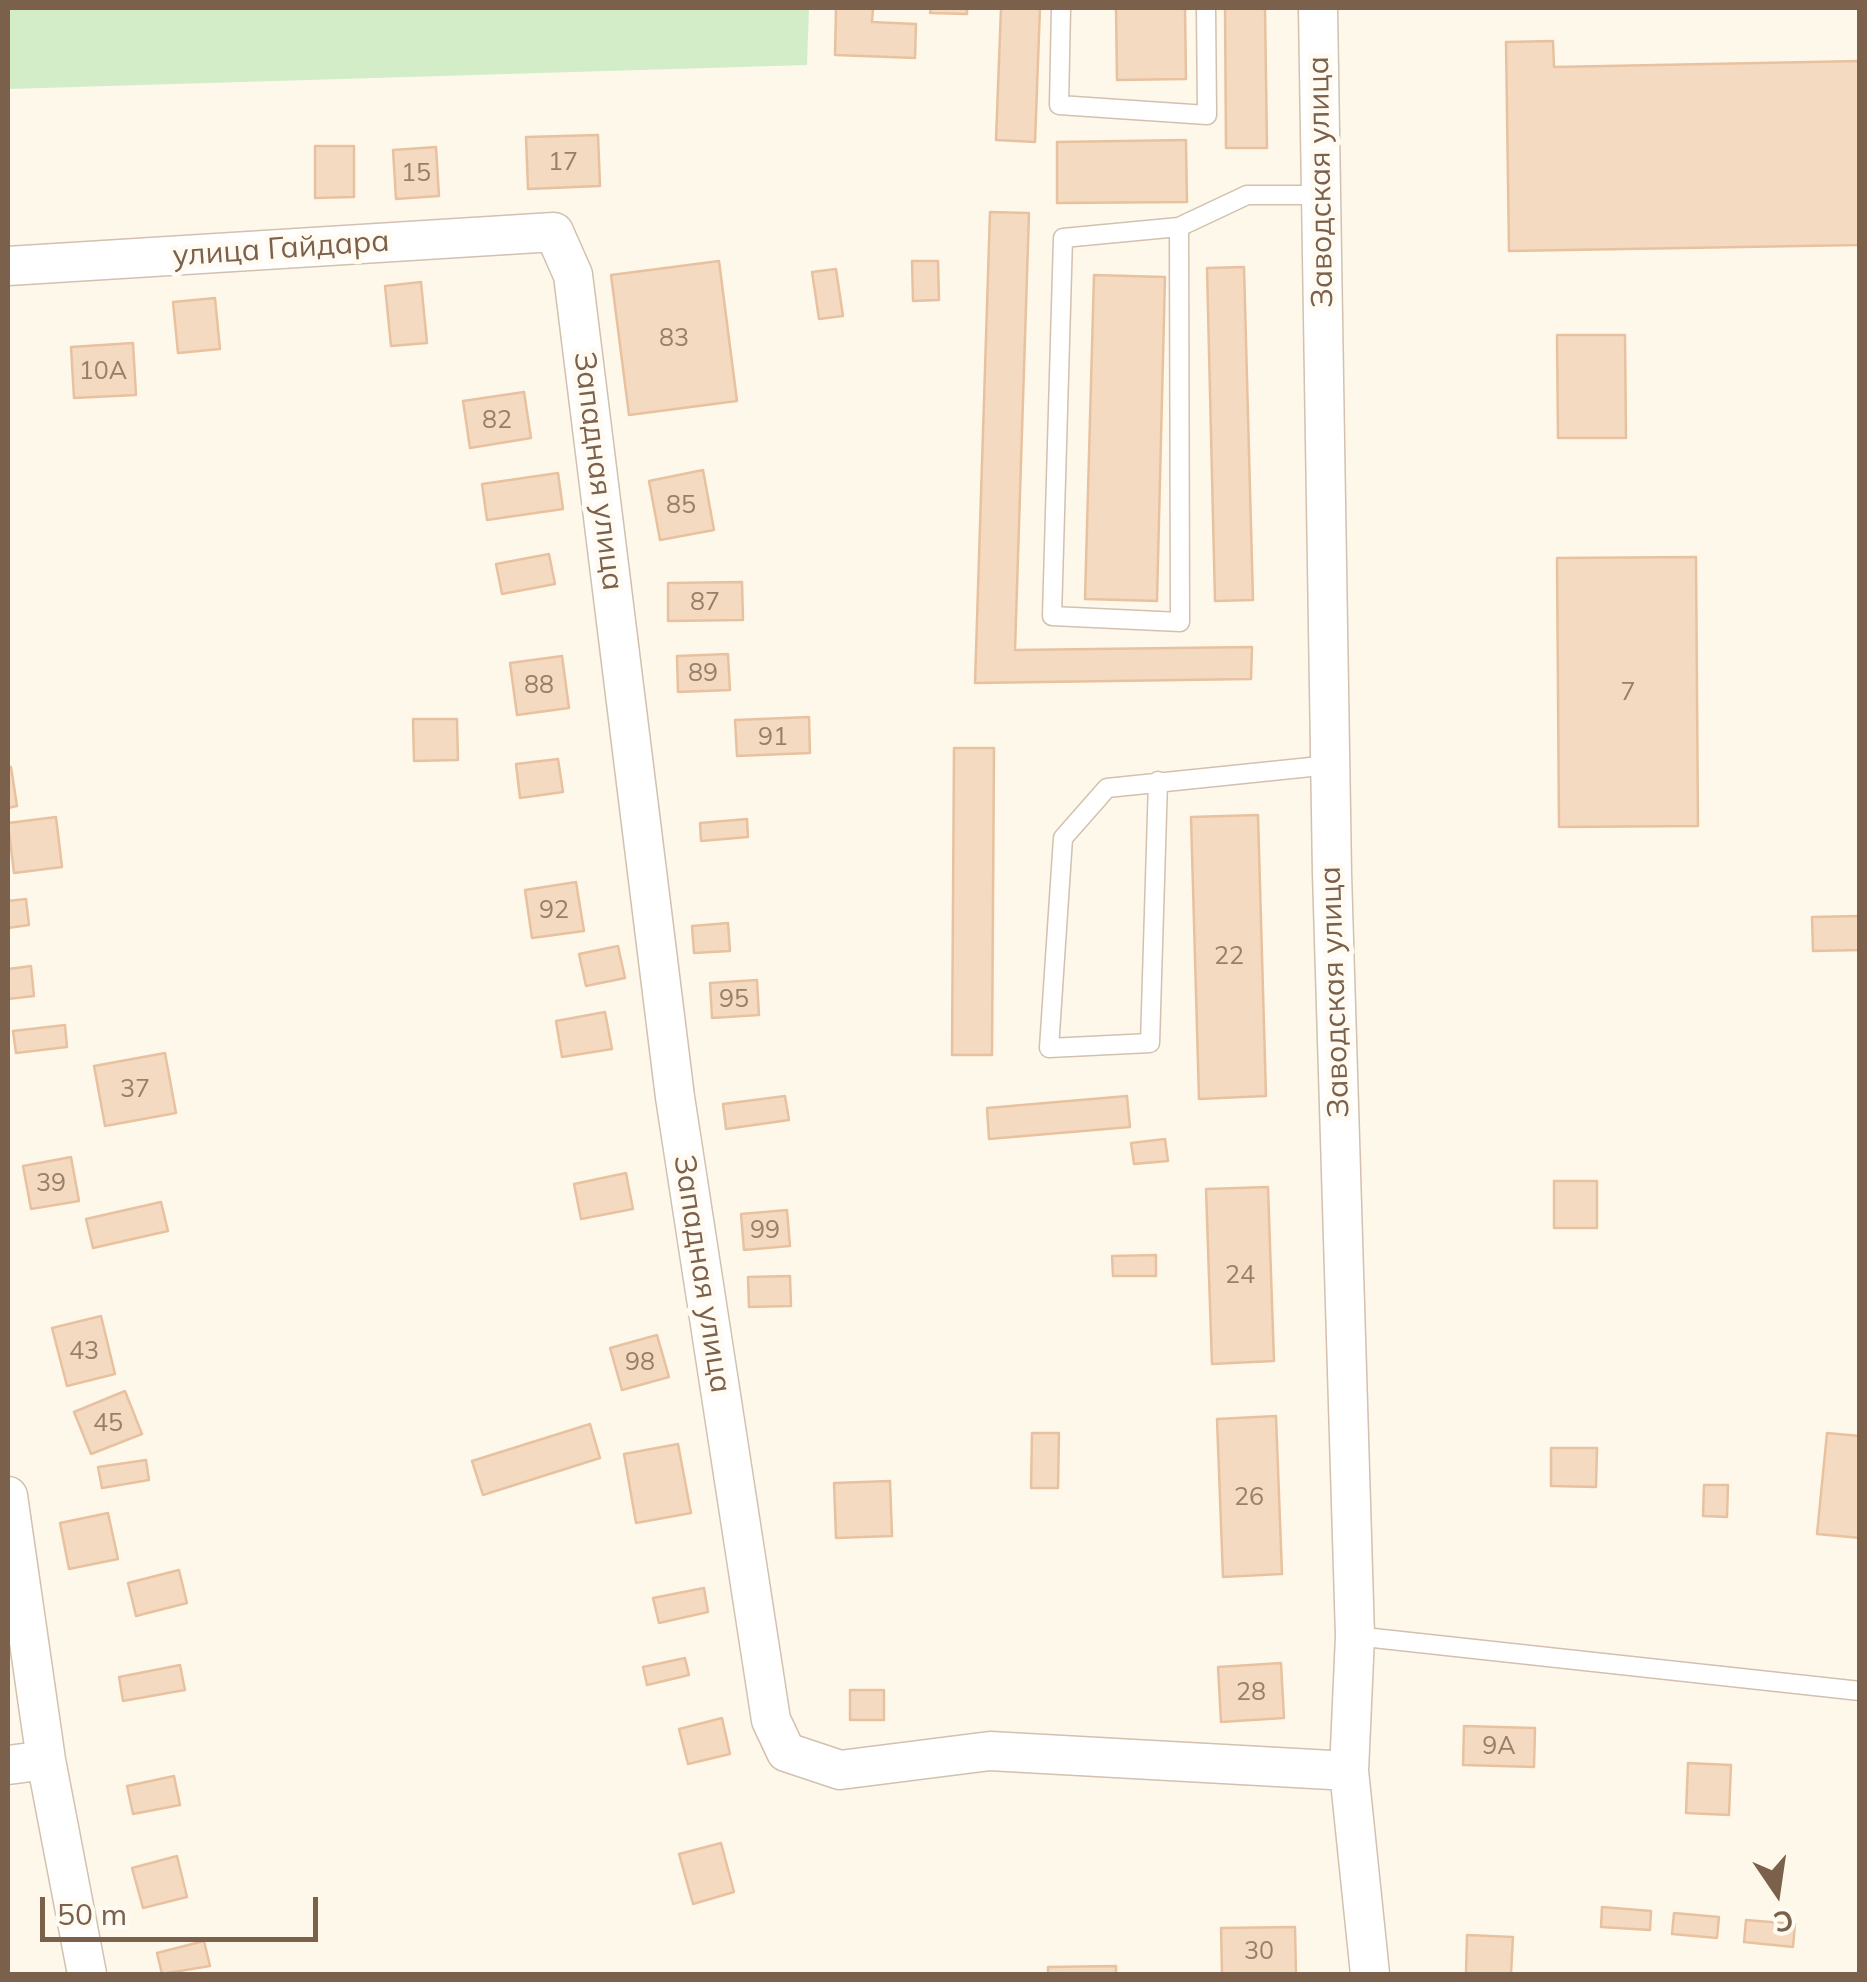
<!DOCTYPE html>
<html>
<head>
<meta charset="utf-8">
<style>
	body { margin:0 }
	#map { position:relative; width:1867px; height:1982px; overflow:hidden; background:#fef8ea; font-family:Mulish,sans-serif }
	canvas { display:block }
	.frame { position:absolute; inset:0; border:10px solid #7b614b; pointer-events:none }
	.north { position:absolute; left:1727px; top:1842px; width:100px; height:100px; -webkit-text-stroke:8px #fffbf2; paint-order:stroke; rotate:167deg; font-size:28px; font-weight:700; line-height:40px; text-align:center; color:#7b614b }
	.north::after { content:''; display:block; margin:auto; width:35px; height:45px; background:#7b614b; clip-path:polygon(50% 0,100% 100%,50% 72%,0 100%) }
	.scale { position:absolute; left:40px; top:1897px; width:278px; height:45px; box-sizing:border-box; border:5px solid #7b614b; border-top:0; padding-left:12px; font-size:30px; line-height:35px; white-space:nowrap; color:#7b614b; -webkit-text-stroke:8px #fffbf2; paint-order:stroke }
</style>
</head>
<body>
<div id="map">
<canvas width="1867" height="1982"></canvas>
<div class="frame"></div>
<div class="north">С</div>
<div class="scale">50 m</div>
</div>
<script>
const g = document.querySelector('canvas').getContext('2d');
g.lineJoin = 'round';
function fillPath(path, color) { g.fillStyle = color; g.fill(path, 'evenodd'); }
function trace(path, color, width, dash) { g.strokeStyle = color; g.lineWidth = width; g.lineCap = dash ? 'butt' : 'round'; g.setLineDash(dash || []); g.stroke(path); }
function drawText(font, color, halo, rows, align = 'center') {
  g.font = font + ' Mulish,sans-serif'; g.lineWidth = 10; g.setLineDash([]); g.textBaseline = 'middle'; g.strokeStyle = halo; g.fillStyle = color; for (const [text, x, y, turn = 0] of rows) {
    g.save(); g.translate(x, y); g.rotate((+turn || 0) * Math.PI / 180); g.textAlign = isNaN(turn) ? turn : align; if (halo) g.strokeText(text, 0, 0); g.fillText(text, 0, 0); g.restore();
  }
}
fillPath(new Path2D(`
	M8 8H809L807 65 8 89Z`), '#d2edc7');
const building = new Path2D(`
	M836 8H873L872 22 916 24 915 58 835 55Z
	M931 8H967V14L930 13Z
	M1001 8H1040L1035 142 996 140Z
	M1116 8H1185L1186 79 1117 80Z
	M1225 8H1265L1267 148H1226Z
	M1553 41 1554 67 1860 61V245L1509 251 1506 42Z
	M598 135 600 186 528 189 526 137Z
	M1186 140 1187 202 1057 203V142Z
	M315 146H354V197L315 198Z
	M436 147 439 196 396 199 393 150Z
	M990 212 1029 213 1015 650 1252 647 1251 679 975 683Z
	M719 261 737 401 629 415 611 275Z
	M912 261H938L939 300 913 301Z
	M1244 267 1253 600 1215 601 1207 268Z
	M836 269 843 316 819 319 812 272Z
	M1094 275 1165 277 1157 601 1085 599Z
	M421 282 427 343 391 346 385 286Z
	M215 298 220 349 178 353 173 302Z
	M1557 335H1625L1626 438H1558Z
	M133 343 136 395 74 398 71 347Z
	M524 392 531 438 470 448 463 401Z
	M703 470 714 530 660 540 649 481Z
	M558 473 563 509 487 520 482 484Z
	M549 554 555 584 502 594 496 564Z
	M1696 557 1698 826 1559 827 1557 558Z
	M742 582 743 620 668 621V583Z
	M728 654 730 690 678 692 677 656Z
	M562 656 569 708 517 715 510 663Z
	M809 717 810 753 737 756 735 720Z
	M413 719H457L458 760 414 761Z
	M954 748H994L992 1055H952Z
	M558 759 563 792 520 798 516 764Z
	M8 767H11L17 806 8 808Z
	M1258 815 1266 1096 1199 1099 1191 817Z
	M56 817 62 867 14 873 8 823Z
	M747 819 748 837 701 841 700 823Z
	M576 882 584 931 532 938 525 890Z
	M26 899 29 925 8 928V901Z
	M1860 916V950L1813 951 1812 917Z
	M728 923 730 951 694 953 692 926Z
	M618 946 625 978 586 986 579 954Z
	M31 966 34 996 8 999V969Z
	M757 980 759 1015 712 1018 710 983Z
	M605 1012 612 1049 562 1057 556 1021Z
	M65 1025 67 1047 16 1053 13 1031Z
	M165 1053 176 1113 105 1126 94 1066Z
	M785 1096 789 1120 726 1129 723 1104Z
	M1127 1096 1130 1127 989 1139 987 1108Z
	M1165 1139 1168 1161 1134 1164 1131 1143Z
	M71 1157 79 1201 31 1209 23 1166Z
	M626 1173 633 1209 581 1219 574 1184Z
	M1554 1181H1597V1228H1554Z
	M1268 1187 1274 1361 1212 1364 1206 1189Z
	M161 1202 168 1231 93 1248 86 1219Z
	M787 1210 790 1246 744 1250 741 1214Z
	M1156 1255V1276H1113L1112 1256Z
	M790 1276 791 1306 749 1307 748 1277Z
	M101 1316 115 1374 67 1386 52 1328Z
	M657 1335 669 1377 622 1390 610 1348Z
	M125 1391 142 1434 91 1454 74 1412Z
	M1276 1416 1282 1574 1223 1577 1217 1419Z
	M590 1424 600 1458 483 1495 472 1461Z
	M1032 1433H1059L1058 1488H1031Z
	M1827 1433 1860 1436V1538L1817 1534Z
	M678 1444 691 1513 636 1523 624 1454Z
	M1551 1448H1597L1596 1487 1551 1486Z
	M146 1460 149 1480 102 1488 98 1467Z
	M890 1481 892 1536 836 1538 834 1483Z
	M1704 1485H1728L1727 1517 1703 1516Z
	M108 1513 118 1559 69 1569 60 1523Z
	M179 1570 187 1603 136 1616 128 1583Z
	M704 1588 708 1612 659 1623 653 1598Z
	M685 1658 689 1675 647 1685 643 1667Z
	M1281 1663 1284 1718 1221 1722 1218 1667Z
	M180 1665 185 1690 123 1701 119 1677Z
	M850 1690H884V1720H850Z
	M722 1718 730 1754 688 1764 679 1729Z
	M1464 1726 1535 1728 1534 1767 1463 1765Z
	M1688 1763 1731 1765 1729 1815 1686 1813Z
	M174 1776 180 1805 133 1814 127 1786Z
	M721 1843 734 1892 693 1904 679 1854Z
	M177 1856 187 1897 143 1908 132 1868Z
	M1602 1907 1651 1911 1650 1930 1601 1927Z
	M1674 1913 1719 1917 1717 1938 1672 1934Z
	M1746 1920 1795 1924 1793 1947 1744 1942Z
	M1295 1927 1296 1974H1222L1221 1928Z
	M1467 1935 1513 1937 1511 1974H1466Z
	M204 1941 210 1966 162 1974 157 1953Z
	M1116 1966V1974H1048V1967Z`);
fillPath(building, '#f4dac0');
trace(building, '#e8c2a0', 2.5);
const service = new Path2D(`
	M1061 8 1059 105 1207 115 1206 8
	M1179 227 1180 622 1052 616 1063 238 1179 227 1247 195H1321
	M1158 781 1150 1043 1049 1048 1063 838 1107 788 1330 765
	M1355 1636 1860 1691`);
const minor = new Path2D(`
	M1318 8 1332 874 1355 1636 1349 1771 1370 1974
	M8 266 554 232 573 275 675 1097 771 1720 786 1752 840 1770 990 1751 1349 1771
	M8 1496 46 1760 87 1974
	M8 1765 46 1760`);
trace(service, '#d2c1ae', 21);
trace(minor, '#d2c1ae', 41);
trace(service, '#fff', 18);
trace(minor, '#fff', 38);
drawText('25px', '#997f68', null, [
	["17",563,162],
	["15",416,173],
	["83",674,338],
	["10А",103,371],
	["82",497,420],
	["85",681,505],
	["87",705,602],
	["89",703,673],
	["88",539,685],
	["7",1628,692],
	["91",773,737],
	["92",554,910],
	["22",1229,956],
	["95",734,999],
	["37",135,1089],
	["39",51,1183],
	["99",765,1230],
	["24",1240,1275],
	["43",84,1351],
	["98",640,1362],
	["45",108,1423],
	["26",1249,1497],
	["28",1251,1692],
	["9А",1499,1746],
	["30",1259,1951]
]);
drawText('30px', '#7b614b', '#fffbf2', [
	["Заводская улица",1321,182,-91],
	["улица Гайдара",281,249,-4],
	["Западная улица",598,471,83],
	["Заводская улица",1335,992,-92],
	["Западная улица",702,1274,81]
]);
</script>
</body>
</html>
